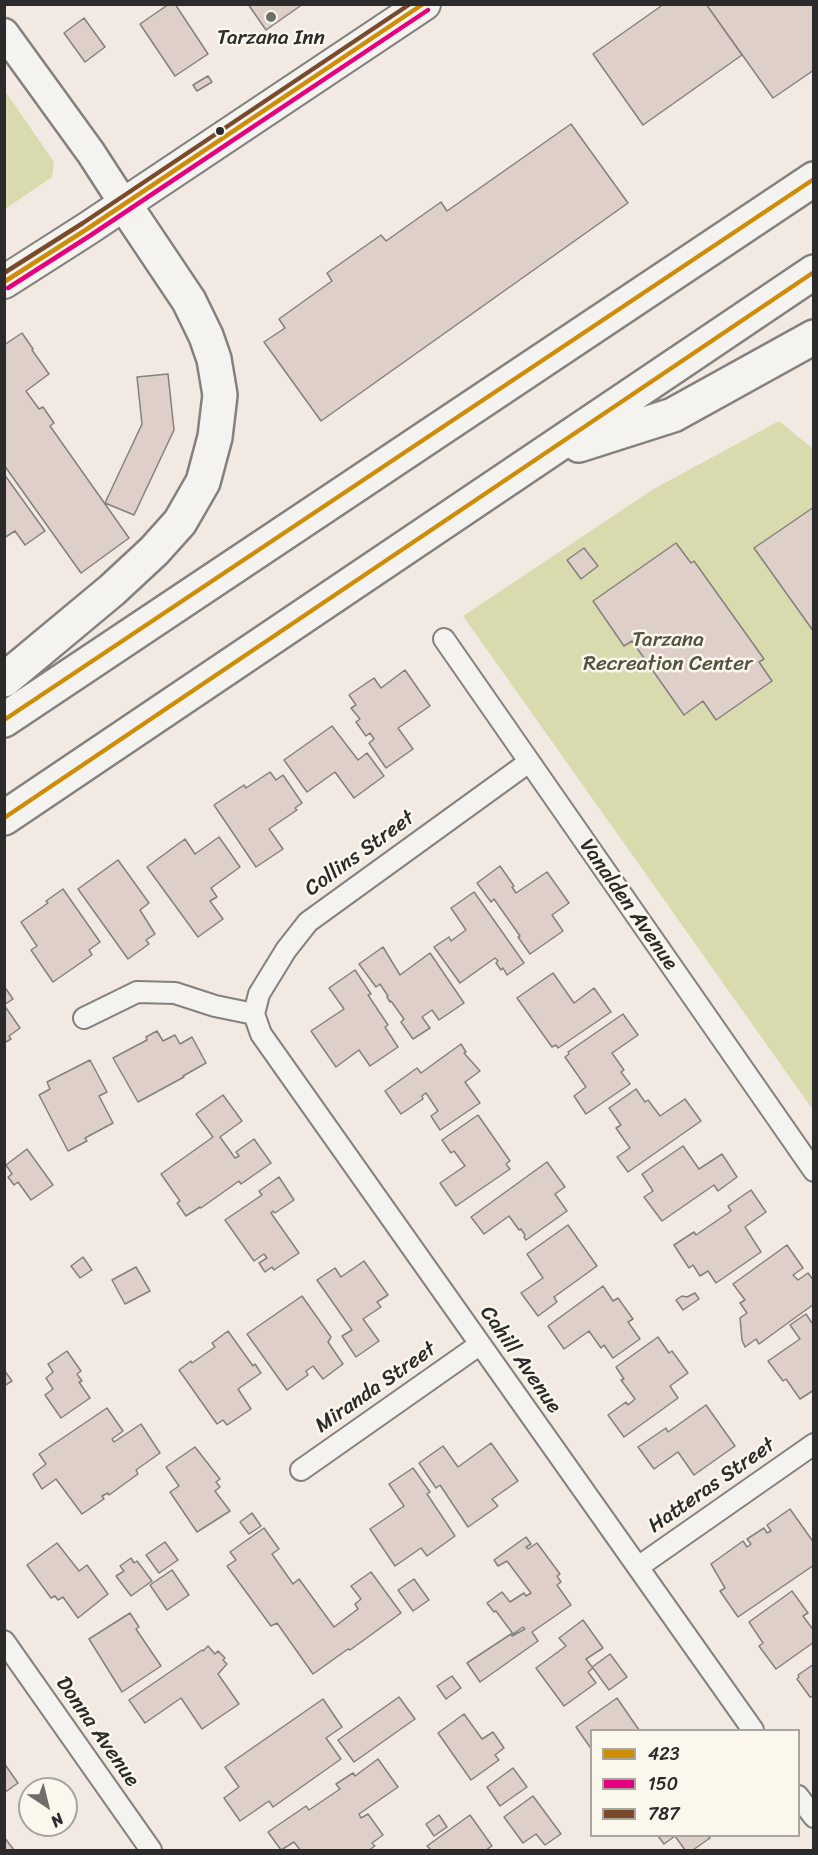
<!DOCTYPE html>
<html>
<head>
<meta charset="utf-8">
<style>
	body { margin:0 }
	#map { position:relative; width:818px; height:1855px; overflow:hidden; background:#f1e9e2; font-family:Sriracha,sans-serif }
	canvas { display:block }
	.frame { position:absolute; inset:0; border:6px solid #2b2b2b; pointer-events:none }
	.legend { position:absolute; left:590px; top:1729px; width:210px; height:108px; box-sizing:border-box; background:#fbf7ec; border:2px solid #a8a59f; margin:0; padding:8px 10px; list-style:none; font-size:18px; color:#2b2b2b }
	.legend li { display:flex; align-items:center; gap:12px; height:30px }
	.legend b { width:30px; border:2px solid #a8a59f }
	.north { position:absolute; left:18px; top:1777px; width:60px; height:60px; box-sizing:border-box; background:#fbf7ec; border:2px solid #a8a59f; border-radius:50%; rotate:145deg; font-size:16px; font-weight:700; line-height:24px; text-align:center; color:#2b2b2b }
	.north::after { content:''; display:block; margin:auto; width:21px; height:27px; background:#706e6b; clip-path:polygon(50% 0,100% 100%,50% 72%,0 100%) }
</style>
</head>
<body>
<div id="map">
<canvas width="818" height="1855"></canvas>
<div class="frame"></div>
<ul class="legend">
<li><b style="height:8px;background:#ce8d09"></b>423</li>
<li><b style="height:8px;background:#e5007d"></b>150</li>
<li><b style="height:8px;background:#7a4b2a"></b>787</li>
</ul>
<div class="north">N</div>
</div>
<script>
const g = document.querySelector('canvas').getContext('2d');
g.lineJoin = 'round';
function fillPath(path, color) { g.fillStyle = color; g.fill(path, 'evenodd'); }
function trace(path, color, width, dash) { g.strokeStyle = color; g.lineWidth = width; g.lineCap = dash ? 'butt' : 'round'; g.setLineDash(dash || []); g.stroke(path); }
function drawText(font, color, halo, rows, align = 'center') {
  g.font = font + ' Sriracha,sans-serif'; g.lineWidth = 5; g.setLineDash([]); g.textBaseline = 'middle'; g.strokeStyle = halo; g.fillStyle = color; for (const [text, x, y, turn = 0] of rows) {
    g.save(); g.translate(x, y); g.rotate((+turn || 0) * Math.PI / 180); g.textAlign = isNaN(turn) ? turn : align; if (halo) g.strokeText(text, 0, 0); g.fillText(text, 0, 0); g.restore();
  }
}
fillPath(new Path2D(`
	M5 91 54 162 52 177 5 209Z
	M779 421 813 449V1110L463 616 652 490Z`), '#d9dbae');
const building = new Path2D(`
	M169 4H175L208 54 175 76 140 24Z
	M248 4H303L266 30Z
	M664 4H706L742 55 643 125 593 54Z
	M706 4H814V70L773 98Z
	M84 18 105 47 85 62 64 33Z
	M208 76 212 82 197 91 193 85Z
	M571 124 628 203 321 421 264 342 285 328 279 319 332 281 327 273 381 235 386 241 441 202 447 211Z
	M22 333 33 349 32 350 49 374 26 391 39 409 43 407 54 423 50 426 129 538 81 573 4 465V345Z
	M168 374 174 430 134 515 105 503 142 424 137 377Z
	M4 474 45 531 25 545 15 531 4 538Z
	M814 507V632L754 548Z
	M676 543 691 563 694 561 764 659 759 662 772 681 716 720 703 701 684 715 632 641 624 646 593 601Z
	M584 548 598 566 581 579 567 560Z
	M405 670 430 706 398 728 413 749 386 768 369 743 374 739 370 733 366 736 356 722 360 719 351 708 356 705 349 695 374 678 381 688Z
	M332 726 358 760 367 753 384 776 354 798 335 772 307 792 284 760Z
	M270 772 276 780 283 775 302 803 295 808 297 810 269 829 283 849 256 867 214 805 244 785 246 788Z
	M219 837 240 867 211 888 217 897 210 901 223 919 198 937 147 867 185 839 195 854Z
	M118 860 149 903 140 910 155 934 146 940 149 944 128 959 78 889Z
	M500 866 514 886 512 887 516 893 547 872 569 903 552 915 563 931 530 954 518 937 520 936 494 899 491 902 477 883Z
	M63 889 100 942 89 950 92 955 53 982 31 950 37 946 21 922 48 903 46 901Z
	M474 892 524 963 507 975 503 968 501 970 496 963 498 961 495 958 460 983 434 947 449 937 451 941 466 930 451 908Z
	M383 947 400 975 430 953 464 1003 439 1020 432 1010 422 1017 430 1028 413 1039 401 1022 404 1019 391 1001 390 1002 387 997 388 996 380 984 376 987 359 964Z
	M355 970 371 994 368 995 388 1025 385 1027 398 1047 370 1066 359 1050 336 1067 311 1031 344 1009 329 988Z
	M553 973 574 1003 594 988 611 1012 558 1048 556 1045 552 1047 517 998Z
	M4 986 13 999 4 1005Z
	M4 1005 20 1028 9 1036 11 1039 4 1043Z
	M623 1014 638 1035 612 1053 624 1070 621 1072 630 1084 586 1114 574 1096 586 1087 565 1057 569 1054 568 1052Z
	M157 1031 163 1041 175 1035 180 1044 192 1037 206 1063 183 1076 184 1077 138 1102 113 1058 147 1040 146 1037Z
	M461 1044 466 1052 464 1053 480 1071 465 1082 480 1103 440 1130 431 1116 438 1111 426 1093 422 1096 423 1099 401 1114 385 1091 417 1068 421 1073Z
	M90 1060 107 1092 99 1096 113 1123 85 1138 87 1141 68 1151 39 1095 50 1089 47 1082Z
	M636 1089 645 1102 648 1100 660 1116 685 1099 701 1121 628 1172 617 1157 630 1148 616 1128 621 1125 609 1108Z
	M223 1095 242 1121 220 1137 235 1158 239 1156 236 1152 254 1139 271 1163 241 1184 239 1181 201 1208 200 1207 186 1216 177 1203 180 1201 161 1174 213 1137 196 1114Z
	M478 1115 510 1161 506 1164 510 1169 456 1206 440 1183 465 1166 454 1151 451 1153 442 1140Z
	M683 1146 699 1169 722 1154 737 1177 718 1191 714 1185 662 1221 644 1197 653 1191 642 1174Z
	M27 1149 53 1185 31 1200 18 1182 14 1185 8 1177 12 1174 6 1165Z
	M547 1162 565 1187 555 1194 567 1211 526 1240 524 1237 525 1235 521 1229 519 1230 509 1216 484 1234 471 1217Z
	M279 1177 294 1200 275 1213 273 1211 271 1213 299 1253 274 1270 272 1267 265 1272 259 1263 267 1258 264 1254 254 1261 225 1220 262 1195 259 1191Z
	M751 1190 766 1212 745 1227 761 1252 716 1283 708 1271 700 1276 693 1265 689 1268 674 1245 694 1232 696 1235 731 1211 728 1206Z
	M568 1225 597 1266 554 1297 557 1302 538 1316 521 1293 543 1278 527 1254Z
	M787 1245 803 1268 793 1275 798 1280 808 1273 814 1281V1304L759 1344 756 1339 745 1347 742 1340 740 1318 747 1313 740 1303 745 1300 733 1284Z
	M83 1257 92 1270 80 1278 71 1266Z
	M364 1261 388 1295 377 1302 381 1307 363 1319 379 1341 356 1357 342 1336 352 1330 317 1280 335 1268 341 1277Z
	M136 1267 150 1291 125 1304 112 1280Z
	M603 1286 613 1301 618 1298 633 1319 628 1322 640 1339 613 1358 604 1345 601 1348 589 1331 564 1349 548 1326Z
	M695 1293 699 1299 683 1310 676 1300 682 1296 687 1297Z
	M302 1296 331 1337 328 1342 343 1364 323 1379 313 1366 306 1371 308 1375 287 1390 247 1334Z
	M806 1314 812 1323 814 1322V1390L800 1399 786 1379 783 1381 768 1361 800 1339 790 1325Z
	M228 1331 253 1366 255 1364 261 1373 238 1389 251 1409 227 1425 223 1420 217 1424 179 1370 191 1361 192 1363 215 1347 212 1343Z
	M658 1337 669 1353 672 1351 688 1373 670 1386 678 1398 624 1437 608 1415 626 1402 628 1405 635 1399 621 1380 624 1379 616 1367Z
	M67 1351 81 1371 77 1374 82 1381 79 1382 90 1398 61 1418 45 1395 53 1389 46 1378 53 1372 48 1364Z
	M4 1370 12 1381 4 1386Z
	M706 1405 735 1446 694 1475 678 1452 654 1469 638 1447 666 1428 668 1432Z
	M107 1408 123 1431 112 1439 114 1442 141 1424 160 1453 136 1470 138 1474 109 1495 108 1493 102 1496 104 1499 82 1514 56 1479 42 1489 33 1474 46 1464 39 1454Z
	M491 1443 518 1481 492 1499 498 1506 468 1527 440 1485 436 1488 419 1463 443 1446 458 1467Z
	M195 1447 220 1479 216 1482 220 1487 215 1491 230 1511 197 1532 170 1492 179 1486 166 1467Z
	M413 1468 430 1492 427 1494 455 1536 427 1556 421 1548 395 1566 370 1529 404 1506 389 1484Z
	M790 1509 814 1543V1565L738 1617 720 1591 725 1588 711 1564 743 1541 747 1547 751 1544 747 1539 764 1528 767 1533 771 1531 767 1525Z
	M252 1513 261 1526 249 1534 240 1522Z
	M264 1528 279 1549 272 1554 293 1584 299 1579 334 1627 358 1609 355 1604 361 1599 351 1586 371 1572 401 1613 350 1650 348 1649 313 1674 277 1623 271 1626 227 1566 236 1560 230 1552Z
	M526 1537 531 1544 526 1547 528 1549 537 1543 560 1574 557 1576 561 1582 557 1585 571 1605 532 1632 538 1641 480 1682 467 1663 511 1634 512 1636 525 1629 523 1627 513 1634 496 1611 494 1612 487 1603 502 1592 510 1602 524 1593 526 1596 531 1593 507 1561 498 1566 494 1560Z
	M165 1542 178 1560 159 1573 146 1555Z
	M57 1543 79 1571 87 1565 108 1594 78 1618 63 1597 58 1600 55 1596 51 1598 27 1565Z
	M131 1558 134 1563 137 1561 152 1581 131 1596 116 1576 124 1571 120 1566Z
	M172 1570 189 1595 167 1610 150 1585Z
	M414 1579 429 1600 413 1611 398 1590Z
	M792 1591 808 1613 803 1616 814 1631V1642L776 1669 759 1646 763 1643 749 1622Z
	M130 1613 139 1627 136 1629 161 1666 122 1692 89 1639Z
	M583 1620 603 1648 586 1659 592 1667 610 1654 627 1677 609 1690 593 1668 588 1672 596 1683 564 1706 536 1668 566 1646 559 1638Z
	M208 1646 215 1654 218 1651 225 1658 223 1660 227 1664 218 1674 239 1704 202 1729 181 1698 145 1723 129 1700 202 1650 203 1651Z
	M814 1664V1696L810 1697 797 1679 799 1677 798 1675Z
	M452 1676 461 1688 446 1699 437 1686Z
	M399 1697 415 1719 354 1762 338 1740Z
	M617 1698 639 1730H592V1750L576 1727Z
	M323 1699 342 1727 326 1738 341 1759 273 1807 269 1801 240 1821 224 1798 239 1787 225 1767Z
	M464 1714 482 1739 493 1732 504 1748 495 1755 499 1760 471 1780 438 1733Z
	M378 1759 398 1787 359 1814 361 1818 368 1814 383 1835 372 1843 375 1846 369 1850H300L294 1842 281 1850 268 1832 306 1806 309 1810 340 1789 336 1784 353 1773 355 1776Z
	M4 1763 18 1783 4 1793Z
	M513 1768 527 1787 500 1806 487 1787Z
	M533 1796 561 1834 545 1845 536 1834 523 1843 504 1817Z
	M439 1815 447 1827 434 1836 426 1824Z
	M470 1815 492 1846 486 1850H431L427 1846Z
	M658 1836H708L710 1838 693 1850H685L675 1836 664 1844Z
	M4 1837 14 1850H4Z`);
fillPath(building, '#ded0c9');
trace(building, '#84807d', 1.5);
const minor = new Path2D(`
	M444 639 814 1171
	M254 1014 261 1034 753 1730
	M254 1014 259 994 286 950 308 922 529 762
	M84 1018 137 992 175 993 215 1006 254 1014
	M301 1470 479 1345
	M638 1567 814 1444
	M4 1641 151 1850
	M798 1796 814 1817`);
const secondary = new Path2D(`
	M4 33 91 153 124 204`);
const primary = new Path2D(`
	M4 282 87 229 424 4`);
const motorway = new Path2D(`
	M579 445 673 415 814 337
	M4 680 112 590 154 551 180 522 203 482 215 437 220 395 214 359 206 336 189 301 124 204
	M4 720 814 179
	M4 818 814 272`);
trace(minor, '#84807d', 24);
trace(secondary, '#84807d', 33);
trace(primary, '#84807d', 36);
trace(motorway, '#84807d', 38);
trace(minor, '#f5f3ef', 20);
trace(secondary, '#f5f3ef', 28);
trace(primary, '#f5f3ef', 32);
trace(motorway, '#f5f3ef', 33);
trace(new Path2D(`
	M4 282 87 229 423 4
	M4 720 814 179
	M4 818 814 272`), '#ce8d09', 4.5);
trace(new Path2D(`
	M8 288 91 235 428 10`), '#e5007d', 4.5);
trace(new Path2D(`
	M4 273 83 223 410 4`), '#7a4b2a', 4.5);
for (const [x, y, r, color] of [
	[271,17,6,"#706e6b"],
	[220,131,5,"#2b2b2b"]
]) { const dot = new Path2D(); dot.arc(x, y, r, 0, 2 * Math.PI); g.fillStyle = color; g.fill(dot); trace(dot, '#fbf7ec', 2); }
drawText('21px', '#2b2b2b', '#fbf7ec', [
	["Tarzana Inn",271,39]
]);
drawText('21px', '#525441', '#fbf7ec', [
	["Tarzana",668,641],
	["Recreation Center",668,665]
]);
drawText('21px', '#2b2b2b', '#fbf7ec', [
	["Collins Street",360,854,-36],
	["Vanalden Avenue",628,905,55],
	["Cahill Avenue",520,1360,55],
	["Miranda Street",376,1388,-35],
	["Hatteras Street",712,1486,-35],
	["Donna Avenue",97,1732,55]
]);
</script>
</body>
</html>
